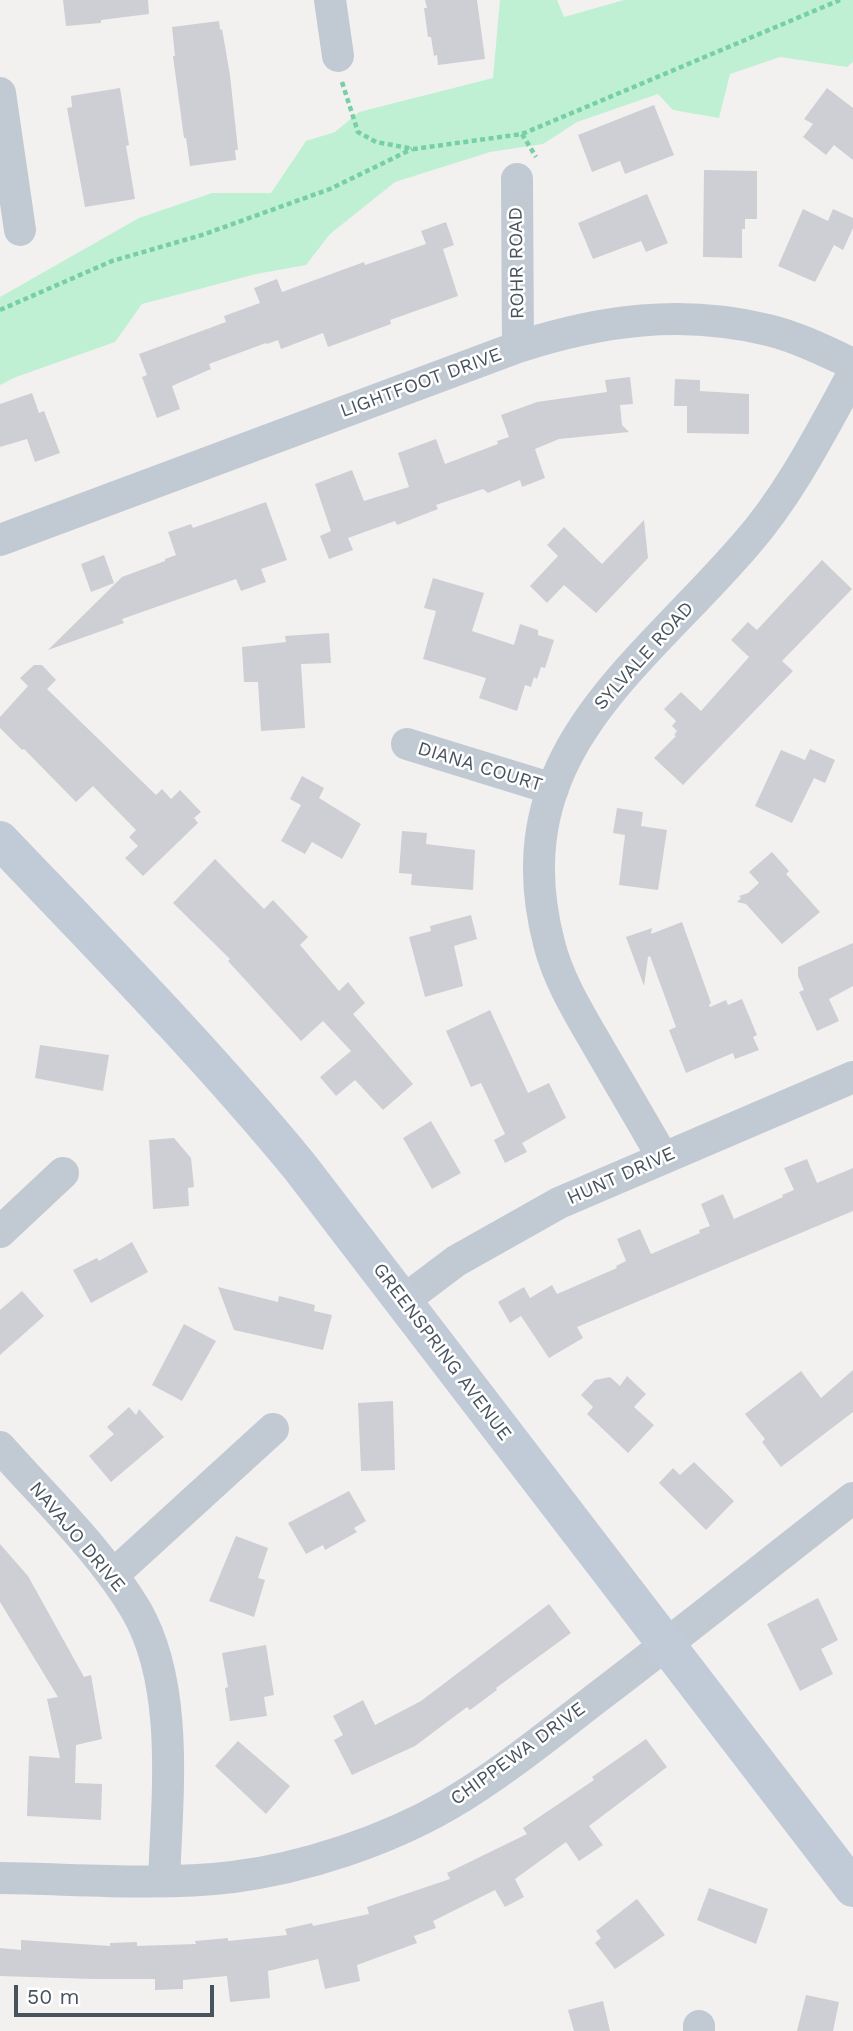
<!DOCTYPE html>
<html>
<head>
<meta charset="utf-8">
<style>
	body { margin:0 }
	#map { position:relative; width:853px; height:2031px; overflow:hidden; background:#f3f0f0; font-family:"Work Sans",sans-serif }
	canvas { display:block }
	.scale { position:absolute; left:14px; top:1985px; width:200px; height:32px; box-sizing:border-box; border:4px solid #48535e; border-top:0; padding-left:9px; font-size:21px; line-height:24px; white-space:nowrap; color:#48535e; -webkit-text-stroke:5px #fff; paint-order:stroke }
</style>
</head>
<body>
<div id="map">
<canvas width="853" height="2031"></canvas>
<div class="scale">50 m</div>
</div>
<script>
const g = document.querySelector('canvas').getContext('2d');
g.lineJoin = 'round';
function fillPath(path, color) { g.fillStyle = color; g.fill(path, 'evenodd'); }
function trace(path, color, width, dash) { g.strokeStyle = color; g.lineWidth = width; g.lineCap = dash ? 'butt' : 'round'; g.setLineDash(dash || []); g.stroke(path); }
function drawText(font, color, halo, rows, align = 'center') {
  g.font = font + ' "Work Sans",sans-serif'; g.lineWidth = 5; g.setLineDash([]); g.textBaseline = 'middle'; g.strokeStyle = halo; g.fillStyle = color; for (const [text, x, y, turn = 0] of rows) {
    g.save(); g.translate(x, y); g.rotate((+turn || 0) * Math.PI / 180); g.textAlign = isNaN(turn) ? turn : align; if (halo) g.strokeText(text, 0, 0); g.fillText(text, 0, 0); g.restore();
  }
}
fillPath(new Path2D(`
	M500 0H557L564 17 624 0H853V62L847 67 780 57 730 74 719 118 673 110 658 94 577 122 543 144 490 152 395 182 330 234 306 265 256 274 142 304 115 342 16 377 0 385V297L139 218 212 193H271L306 141 335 132 359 112 493 78Z`), '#bff0d3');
fillPath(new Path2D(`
	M63 0H148L149 14 101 20V23L66 26Z
	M425 0H477L485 59 438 65 437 55 434 56 431 37H428L424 8H427Z
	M219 21 220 30 222 29 230 75 238 150H235L236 160 190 166 186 138H184L173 56H175L172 27Z
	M120 88 129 145 126 146 135 199 85 207 67 108 72 107 71 96Z
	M827 88 853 108V160L834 145 826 155 803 137 813 124 804 119Z
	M654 105 674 155 625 174 620 161 592 172 578 135Z
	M704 170 757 171V219H745V229H742V258L703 257Z
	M647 194 668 243 646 252 641 241 593 259 578 223Z
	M803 209 828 221 833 209 853 218V228L843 250 834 245 815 282 778 266Z
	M446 222 454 245 443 249 458 296 390 320 391 324 328 347 323 333 281 349 278 340 267 344 266 343 209 364 211 369 172 386 180 409 157 418 142 377 147 375 139 354 226 322 224 316 260 303 254 288 277 279 282 292 364 262 365 265 426 244 421 231Z
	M630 377 633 404 620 405 622 425 629 432 559 439 535 449 545 478 522 487 520 480 488 493 483 489 436 505 438 509 397 525 395 521 348 538 353 550 329 559 320 536 331 531 315 484 352 470 364 501 409 487 398 453 436 439 445 464 498 444 497 441 509 437 501 415 537 402 607 392 605 380Z
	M675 379 700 380V391L749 394V434L687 433V406H674Z
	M32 393 39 413 44 411 60 453 35 462 27 439 0 447V404Z
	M266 502 287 560 261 569 266 582 241 591 236 579 122 619 124 623 48 650 122 577 165 561V559L176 555 168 532 191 524 193 528Z
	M644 520 648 558 596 613 564 585 547 603 530 586 558 556 547 545 564 527 602 564Z
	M104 555 114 583 91 592 81 564Z
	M822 560 852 589 782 661 793 671 683 785 654 758 676 736 674 735 677 731 672 726 676 721 664 709 681 692 701 711 749 657 731 640 748 622 757 630Z
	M433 578 484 593 472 631 514 645 520 624 538 630V635L554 640 545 668 541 667 537 679 534 677 531 687 525 685 517 711 479 698 486 678 423 659 436 611 424 608Z
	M329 633 331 663 301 664 305 728 261 731 258 682H244L242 647 286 642 285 636Z
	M34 665H42L56 680 47 689 156 795 162 789 171 799 180 790 201 812 194 818 198 823 143 876 125 858 138 846 129 837 136 830 93 786 76 802 24 749 22 750 0 728V717L28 686 20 678Z
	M810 749 835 760 825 783 814 778 792 823 755 806 781 750 805 760Z
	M302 776 324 788 319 798 361 824 342 859 312 842 305 854 281 841 301 805 290 799Z
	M617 808 643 812 641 826 667 830 658 890 619 885 625 835 613 833Z
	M402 831 427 833 426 844 475 850 473 890 411 885 412 874 399 873Z
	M772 852 789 871 786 874 820 912 782 944 746 904 737 902 741 898 739 896 748 893 759 883 749 872Z
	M215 859 264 909 273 900 308 937 300 945 339 991 348 982 365 1003 353 1014 413 1084 383 1110 355 1080 336 1096 320 1077 351 1051 323 1021 301 1041 228 961 230 959 173 903Z
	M471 915 477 939 454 946 463 986 425 997 409 937 431 931 430 926Z
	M682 922 711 1003 709 1005 710 1007 726 1000 728 1005 742 999 757 1035 753 1037 759 1050 735 1059 733 1053 686 1073 669 1030 676 1027 650 956 648 957 644 986 626 937 652 928 651 934Z
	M853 943V986L829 999 839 1021 817 1031 799 992 804 990 798 976V967Z
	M490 1010 528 1093 549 1083 566 1118 522 1143 527 1152 505 1163 494 1140 505 1134 481 1083 471 1087 446 1031Z
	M40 1045 109 1055 103 1091 35 1078Z
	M431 1121 461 1173 432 1189 403 1138Z
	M174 1138 191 1158 194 1187 188 1188 189 1206 153 1209 149 1140Z
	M807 1159 817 1183 853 1168V1211L577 1327 583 1338 549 1358 521 1316 510 1323 498 1302 524 1287 530 1298 552 1285 557 1294 617 1268 616 1266 626 1261 617 1239 640 1229 651 1254 700 1233 699 1230 710 1226 701 1204 723 1194 734 1219 783 1197 782 1195 794 1190 784 1168Z
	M132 1242 148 1272 91 1303 73 1270 97 1258 99 1261Z
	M218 1287 278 1302 279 1296 315 1305 314 1311 332 1315 323 1350 234 1330Z
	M22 1291 44 1316 0 1355V1310Z
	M184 1324 216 1341 182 1401 152 1385Z
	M853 1370V1412L781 1467 762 1442 765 1439 745 1414 801 1371 821 1398Z
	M627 1376 646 1394 634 1407 654 1425 628 1453 587 1414 593 1407 581 1395 595 1380 610 1377 620 1386Z
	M393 1401 395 1470 361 1471 358 1403Z
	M129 1407 136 1415 139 1409 164 1437 111 1482 89 1456 114 1434 107 1427Z
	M694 1462 734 1501 706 1530 659 1483 673 1468 680 1475Z
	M349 1491 366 1521 354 1528 357 1532 325 1550 323 1545 306 1554 288 1523Z
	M236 1536 268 1548 258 1578 265 1580 254 1617 209 1601Z
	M0 1544 28 1576 84 1677 91 1675 102 1739 76 1745 75 1783 102 1784 101 1820 27 1816 29 1756 60 1758 47 1699 58 1697 0 1602Z
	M818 1598 838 1640 821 1649 833 1674 800 1691 767 1624Z
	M549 1604 571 1633 496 1688 497 1690 470 1710 467 1707 415 1746 352 1775 334 1740 343 1735 333 1716 363 1700 375 1725 421 1701Z
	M266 1645 274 1695 264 1697 267 1716 230 1721 225 1688 228 1687 222 1653Z
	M646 1739 667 1767 589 1826 603 1845 579 1861 566 1842 515 1879 524 1897 505 1907 495 1890 433 1921 436 1928 414 1936 417 1943 357 1965 360 1981 325 1989 318 1959 268 1971 270 1998 230 2002 227 1976 183 1980V1989L155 1990V1979H93L0 1976V1948L21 1950V1940L110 1946V1943L137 1942V1946L196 1944 195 1941 228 1938V1941L287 1935 285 1929 312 1923 313 1926 369 1914 367 1907 450 1879 447 1873 527 1834 523 1828 594 1780 592 1777Z
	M238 1741 290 1786 266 1814 215 1766Z
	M709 1888 768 1909 756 1944 697 1920Z
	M637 1899 665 1935 615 1969 595 1943 601 1938 596 1931Z
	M806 1995 839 2002 833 2031H797Z
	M603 2001 610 2031H574L568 2010Z`), '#cdcfd5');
trace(new Path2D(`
	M342 82 358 132 376 142 414 149 522 134 840 0
	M522 134 536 157
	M0 310 112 261 202 235 330 189 412 149`), '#76cfa5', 4.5, [5, 3.5]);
trace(new Path2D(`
	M330 0 338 56
	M0 93 20 230
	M517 179 518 347
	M0 540 518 347C601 320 682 309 768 330 797 337 825 351 853 364
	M407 744 553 789
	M663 1158C642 1121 620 1084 599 1048 580 1015 558 980 549 943 500 754 640 668 746 544 790 494 821 432 853 374
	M0 1232 63 1173
	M403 1301 456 1261 559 1203 853 1077
	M0 1447C46 1499 101 1551 136 1610 180 1686 167 1797 164 1881
	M113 1575 273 1429
	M0 1878C77 1879 156 1886 233 1877 304 1868 386 1841 448 1805 506 1771 558 1727 611 1687 692 1625 772 1561 853 1498
	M699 2031V2026`), '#c1cad2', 32);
trace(new Path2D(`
	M0 840C102 947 206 1053 300 1167L853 1888`), '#c1cbd7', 38);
drawText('19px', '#48535e', '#fff', [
	["ROHR ROAD",517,263,-91],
	["LIGHTFOOT DRIVE",421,383,-20],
	["SYLVALE ROAD",644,656,-48],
	["DIANA COURT",480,767,17],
	["HUNT DRIVE",621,1176,-24],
	["GREENSPRING AVENUE",442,1352,53],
	["NAVAJO DRIVE",77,1537,50],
	["CHIPPEWA DRIVE",518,1754,-36]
]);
</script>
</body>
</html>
